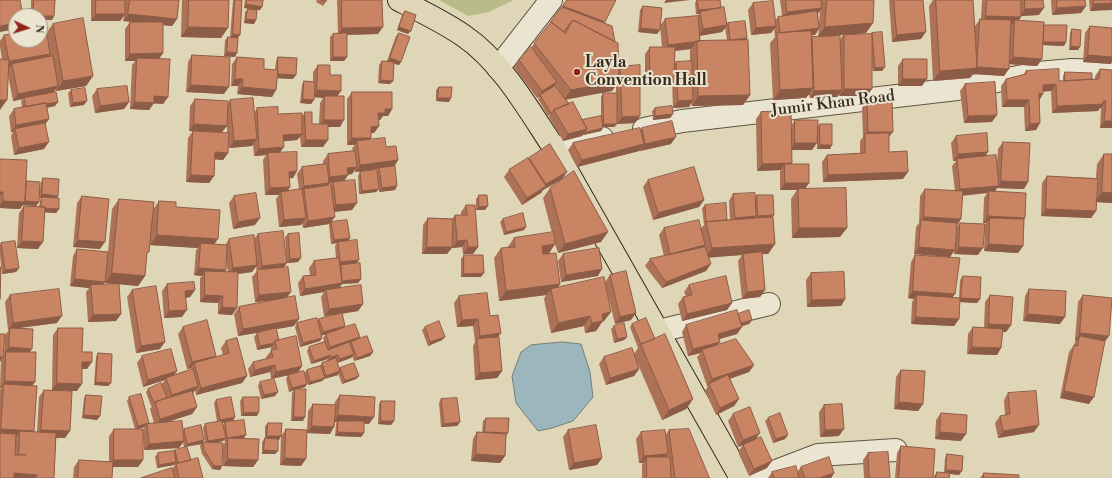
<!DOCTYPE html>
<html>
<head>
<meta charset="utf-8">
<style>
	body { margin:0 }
	#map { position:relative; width:1112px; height:478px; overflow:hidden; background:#dfd6b8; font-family:"Libre Bodoni",serif }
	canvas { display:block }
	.north { position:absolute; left:8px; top:8px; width:40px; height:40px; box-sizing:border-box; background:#eae4d1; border:1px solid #a29988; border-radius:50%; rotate:94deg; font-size:11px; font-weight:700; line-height:16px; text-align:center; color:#37291b }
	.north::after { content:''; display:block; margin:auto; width:14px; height:18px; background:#8f2418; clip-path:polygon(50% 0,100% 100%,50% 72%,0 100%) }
</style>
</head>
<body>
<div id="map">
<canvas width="1112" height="478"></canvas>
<div class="north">N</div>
</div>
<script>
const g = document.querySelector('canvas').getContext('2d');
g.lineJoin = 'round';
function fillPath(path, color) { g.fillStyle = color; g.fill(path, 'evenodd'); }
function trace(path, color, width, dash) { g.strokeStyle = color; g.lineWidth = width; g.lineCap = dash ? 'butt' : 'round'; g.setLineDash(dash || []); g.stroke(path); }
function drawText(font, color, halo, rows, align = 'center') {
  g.font = font + ' "Libre Bodoni",serif'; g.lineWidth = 4; g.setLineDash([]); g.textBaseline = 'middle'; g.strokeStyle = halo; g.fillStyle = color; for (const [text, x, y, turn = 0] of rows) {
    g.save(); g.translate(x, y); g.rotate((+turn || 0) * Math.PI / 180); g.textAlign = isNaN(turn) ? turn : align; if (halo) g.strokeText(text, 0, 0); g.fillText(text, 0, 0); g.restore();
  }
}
fillPath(new Path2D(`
	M439 0H514L489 12 468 16Z`), '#b9bc8a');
const water = new Path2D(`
	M563 342 581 344 590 372 593 397 573 421 552 428 538 431 516 403 512 376 521 352 531 345Z`);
fillPath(water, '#9bb6bc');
trace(water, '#737e7c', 1);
const minor = new Path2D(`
	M644 129 682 121 957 89 1038 73 1072 70 1112 71
	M554 148 602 138
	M659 331 769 304
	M758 478 818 455 896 450`);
const tertiary = new Path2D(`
	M498 68 551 0`);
const primary = new Path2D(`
	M399 0C421 11 444 22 464 36 502 62 529 110 554 148L741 478`);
trace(minor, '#615442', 24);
trace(tertiary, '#615442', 24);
trace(primary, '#37291b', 24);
trace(minor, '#eae4d1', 22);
trace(tertiary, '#eae4d1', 22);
trace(primary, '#dfd6b8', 22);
fillPath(new Path2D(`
	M31 0H55L54 16 52 20 40 16H31Z
	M91 0H179L177 19 172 26 163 25V53L159 59 168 97 163 104 154 103 149 110 130 109 132 65 135 61H125V29L130 22H136L123 21 124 16 120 21H91Z
	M182 0H229L221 38 181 37Z
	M233 0H242L240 35 238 38 235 57 224 56 225 40 228 37H230Z
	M245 0H263L260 10H257L254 24 244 23 245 12 248 9H251L244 8Z
	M317 0H327L323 6 316 2Z
	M337 0H382L378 34 347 35V57L344 61H330V37L333 34 338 33Z
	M567 0 605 23 619 70 620 67 635 123 617 124 614 127H603L601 131 583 135 582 136 563 141 549 117 550 115 548 116 538 99 540 96 537 98 514 67 519 60 531 48 551 22ZM616 86V93H603L601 97V116L582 120 566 99 612 91Z
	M697 0H720L721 8 727 24 728 23 747 38 746 40 750 95 743 105 692 106 691 103 689 107 673 108 672 80 669 84H645V54L650 47H662L660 26 657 34 638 32 640 10 643 6 660 26 665 19 697 16 699 14H696L695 3ZM725 28 727 40 700 41V36L722 32ZM691 49 690 51V62H676L674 65 675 51Z
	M780 0H874L866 33 849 35 871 34 872 33 882 71H873L872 66 867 96H839V94L837 97 810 98 809 94 806 98 773 100 770 43 775 37 774 29 771 33 751 35 748 10 753 3 775 21 778 17 782 16ZM820 10 819 24 818 13ZM819 29 818 37H812L811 39V35H815ZM843 35 840 40 834 36Z
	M889 0H923L921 39 892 42Z
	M933 0H973L975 29V26L980 19H981L982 0H1043L1039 15 1021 16 1019 20 1044 25 1066 42 1064 46 1042 45V59L1037 66 1009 64 1004 76 973 74 970 78 933 81 929 6Z
	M1051 0H1085L1086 6 1081 13 1052 15Z
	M1089 0H1112V9L1090 11Z
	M405 11 408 34 397 30 402 15Z
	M53 24 93 76 86 86 56 91V89L54 92 58 102 55 106 47 108 44 149 14 155 11 136 13 132H11L9 116 14 109 22 107 21 101 23 99 13 101 8 75 0 110V59H2L0 47V41L4 35 46 33Z
	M1090 26 1111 64 1083 62 1085 33Z
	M1072 29 1078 50H1069L1070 33Z
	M399 33 401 62 399 65 394 64 393 81 390 84 378 83 379 65 382 61H387L396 36Z
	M192 55 224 94 186 92 188 62Z
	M237 57 264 69 275 70 276 61 278 57 293 79 277 78 276 90 272 97 237 94 238 86H231L232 64Z
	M903 59 922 86H898V66Z
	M318 65 330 75 337 96 340 127H328V140L323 147H301L300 137 297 140 283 141 280 152 297 171 293 178H290V187L288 191 299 189 297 174 302 167 323 164V161L328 154 353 151 352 148 355 145H347V99L352 92 392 109 388 116H383L380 120H378L379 126 374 133H371V138L370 140 386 147 398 160 395 166V190L379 192V186L376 192 359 194 358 176 360 172 377 171 378 169 355 172V170L352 174 348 175 344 181 357 203 352 210 334 212 332 222 350 238 348 241 357 264 361 279 358 283 342 284 339 288 363 304 358 311 342 314 344 328 373 352 370 356 354 361 352 356 351 358 337 363 339 369 340 368 359 376 356 379 342 384 338 373V375L324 379 322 381 308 385 304 374 307 370 320 366 322 363 328 361V359L311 364 307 351 309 347 324 342 323 338 326 334H328L321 335 322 338 320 341 300 347 295 327 297 323 317 321 319 319 334 315 324 316 321 297 324 292 300 296 298 283 303 276 310 275 309 268 314 261 336 258 335 246 337 243 331 244 329 225V224L303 228 302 223 301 225 279 227 276 199 279 195H265L263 160 266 155 254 156 253 144 252 146 229 148 228 144V153L223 160 215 159 214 176 209 183 186 182 188 138 193 131 227 133V126L222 132 189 131 190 106 195 99 228 103 230 100 255 112 257 108 278 114 302 116 305 112 312 124H319L320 103 323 98 314 97 311 104 300 103 302 85 304 81 313 82V72ZM332 183 331 185 327 186 329 184Z
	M1100 69 1112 128H1100L1101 108H1100L1098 111 1052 113 1051 91H1043L1039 99 1040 123 1036 130 1025 131 1024 107H1002L1001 86 1006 79 1023 75 1026 71 1059 81H1063V76L1065 72 1092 79H1095V76Z
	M965 84 992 122 964 123 960 91Z
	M439 87 449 102 436 101V90Z
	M97 89 129 102 124 109 95 113 92 96Z
	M71 90 84 105 70 107 68 93Z
	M867 101 889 137V152L903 179 823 182 822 162 827 155 860 154V141L863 137 862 108Z
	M655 108 673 114 670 118 653 120 652 111Z
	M761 112 791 126 795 120 817 127 820 124 830 149H817V140L812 150H792V163L791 164 809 183 805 189 840 237 792 238 791 199 797 190H780V171L781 170 757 171 756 119Z
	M642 128 671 144 640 151H639L577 167 568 150 573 143 641 129Z
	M956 136 988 152 985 157 997 164 998 149 1003 142 1028 182 1024 189 997 188 995 192 1024 219 1023 246 1018 253 984 251 985 225 986 223H983L984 198 987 193 962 196 961 219 957 226 956 228 960 223 978 255 954 254V250L950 257 914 254 916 227 919 223 920 196 925 189 955 191 952 166 956 161H953L951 143Z
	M1104 154 1112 203 1097 202 1096 211 1091 218 1041 216 1042 183 1047 176 1096 178 1097 164Z
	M529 158 567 172 562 179 543 190 541 193 522 205 504 177 509 170Z
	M0 159 26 181 39 202 36 206 23 205 20 209 0 208Z
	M43 178 58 196 57 198 59 209 56 213 45 212 38 249 17 248 19 213 24 206 39 207 40 201 41 198H39L41 182Z
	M648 180 704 200 699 207 653 220 643 187Z
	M550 188 601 242 558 253 555 244 549 254 560 284 558 287 605 282 610 275 631 320 615 324 607 291 604 321 602 322 596 331 585 333 584 326 551 333 544 299 546 295 499 301 494 258 501 248H507L514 238 552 233 543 198Z
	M733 194 755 198 757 195 774 215 772 217 775 244 768 254H762L765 290 760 297 742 299 738 261 742 255 709 257 706 271 662 288 645 266 650 259 664 256 659 235 664 228H701L704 225 702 208 705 205 727 220H730L729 201Z
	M479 195 485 210H476V199Z
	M82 196 100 249 73 247 77 203Z
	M234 196 255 225 233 229 229 203Z
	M119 199 153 210 159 201 176 207 215 244 225 245 229 239H254L258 234 283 268 287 297 294 326 276 329 279 340 298 373 307 384 305 387 298 389 303 421H291L292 393 294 390 289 392 286 379 288 375H289L271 379 270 372 250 377 248 369 253 362 267 359 266 357 271 351V348L272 347 257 350 254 337 257 333 238 336 234 314 239 307 274 300 255 302 252 277 257 271 256 267 252 272 238 274 237 308 232 315 218 314V303L200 302V278L202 276 194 275 196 250 198 248 150 245 146 257 145 276 138 286 119 284 121 314 116 321 88 322 86 292 89 288 70 286 73 256 77 249 108 252 112 209ZM226 261 228 272H225L226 270ZM105 282V283L117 284 103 285Z
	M466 205 478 247 473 254H463L462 247 452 248 447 254H422L423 225 428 218 452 219 455 215H461V212Z
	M503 219 524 230 504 235 500 222Z
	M288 234 298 262 287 263 285 237Z
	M1 243 19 268 16 272 2 274 0 256V245Z
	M563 254 598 276 561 282 558 261Z
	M464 255 481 277H461V259Z
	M915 255 953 297 959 298 960 280 963 276 980 299 977 303 960 302 959 319 954 326 911 324 912 302 914 299 908 298 911 262Z
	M811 273 845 299 841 306 807 307 806 280Z
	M167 284 195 290 190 297 186 298 182 317 164 318 162 291Z
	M689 285 732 303 727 310 682 321 678 304 683 297 686 296 684 292Z
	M1029 289 1060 324 1023 321 1025 296Z
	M132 290 160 349 136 353 127 297Z
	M10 295 57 323 20 328 30 352 33 386V432H37L39 397 44 390H52L53 335 58 328 82 352 87 369H82L77 391 56 390 65 438H56L54 478H0V390L1 388H0L1 360 0 362 4 354 5 335 9 330H8L5 302Z
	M990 295 1011 325 1006 332H1002L1001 348 997 355 967 354 968 334 973 327 984 328 985 302Z
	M1083 295 1105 342 1089 404 1060 398 1069 352 1074 345 1075 342 1076 341 1075 340 1078 302Z
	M459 296 490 316 498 337 502 371 497 378 475 380 473 346 475 342 473 326 457 327 454 303Z
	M738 314 752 320 749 324 742 326V327L737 334 719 339 720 342 717 345 754 365 749 372 730 379 739 399 734 406 716 415 705 391 708 386H707L697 357 701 353 688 356 682 332 686 325Z
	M632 324 655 339 693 399 686 409 662 420 637 362 639 369 634 376 606 385 599 364 604 357 634 354 638 348 630 327Z
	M614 326 627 337 624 340 614 343 611 329Z
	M183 327 215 357 223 355 221 348 226 341 247 376 242 383 196 395 195 390 193 393 197 407 192 414 167 422 183 430 184 429 204 440 202 444 184 447 183 442 179 448 144 450 143 437V460L138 467H112V478H73L74 467 79 460 109 462V436L114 429H135L127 401 129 397 149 424 154 423 150 409 152 406H151L146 392 148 389 161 385 165 380 143 387 137 363 142 356 177 371 173 375 190 370 191 368 187 369 178 334ZM145 427 143 430 136 429Z
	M425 327 442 340 428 346 422 330Z
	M98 353 111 383 108 386 94 385 96 357Z
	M901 370 923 404 918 411 894 409 896 377Z
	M260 382 275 396 261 399 258 386Z
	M1008 393 1034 432 998 438 995 423 1000 416 1005 415 1004 400Z
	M86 395 100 416 97 420 82 418 84 398Z
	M340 395 369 424 364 423V433L361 437 335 436 336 424 337 422H335L330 434 307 433 301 466 280 465 281 436 286 429 307 430 308 411 313 404 334 405 335 402Z
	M243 397 257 416H241L240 401Z
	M441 399 460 422 457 426 441 427 439 403Z
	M216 400 233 421 223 423V425L225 422 246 435 243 439 258 460 253 467 223 466V445L226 441 225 442 224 439 223 441 216 443 222 466 220 470 212 469 202 454 200 446 203 442H205L203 428 205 424 217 422 214 403Z
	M381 401 394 421 391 425 378 424 379 404Z
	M824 405 839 436 820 437 819 412Z
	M941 413 961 441 935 439 936 420Z
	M733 414 755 440 767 468 749 476 738 452 743 445 753 441 738 447 728 421Z
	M486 418 508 433 506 437 505 456 500 463 471 461 473 439 477 432 482 433 483 421Z
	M768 418 785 439 773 443 765 421Z
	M268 423 281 436 278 440 275 454H262V442L265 438V426Z
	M568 430 602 458 597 465 569 470 563 437Z
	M669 430 710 478H642V464L643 463H639L636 439 641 432 666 434Z
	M901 446 933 478H895L897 453Z
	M175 450 191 460 203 478H141L172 469 175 465V464L174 465 157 468 155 457 158 453 174 451Z
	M868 453 890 478H864L863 460Z
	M947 454 959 475 950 474 949 478H934V476L937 472 944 473 945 458Z
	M801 467 834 473 831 478H768L772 472H797Z
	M984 473 1019 478H980Z`), '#ad7256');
fillPath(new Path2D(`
	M666 0H690L664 3Z
	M1112 3V10L1090 11 1094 4Z
	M246 4 262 7 260 10 244 8Z
	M563 6 605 22 600 29 558 13Z
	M1086 6 1081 13 1052 15 1057 8Z
	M721 8 700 12 699 14H696L699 10Z
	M822 8 817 15 782 19 787 12Z
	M1044 8 1039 15 1020 16 1025 9Z
	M96 14H125L120 21H91Z
	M128 14 177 19 172 26 123 21Z
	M33 16H54L52 20H40V16Z
	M986 16 1021 17 1016 24 1015 20 1013 24 981 23Z
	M246 19 256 20 254 24 244 23Z
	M16 23V29L0 32V26Z
	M873 23 866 33 818 37 825 27Z
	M727 25 722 32 698 36 703 29Z
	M776 26 771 33 751 35 756 28Z
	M188 27 228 28 221 38 181 37Z
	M383 27 378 34 338 35 342 28Z
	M399 27 411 31 408 34 397 30Z
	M641 28 660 30 657 34 638 32Z
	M819 28 815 35 778 40 780 33Z
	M926 32 921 39 892 42 897 35Z
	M233 34 240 35 237 38H230Z
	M747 38 744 42 730 40Z
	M696 42 691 49 663 52 668 45Z
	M1044 42H1066L1064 46 1041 45Z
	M1071 46 1080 47 1078 50H1069Z
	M227 52 237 53 235 57 224 56Z
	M163 53 158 60 137 58 135 61H125L130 54Z
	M50 54 45 61 12 64 10 67 4 69 9 62Z
	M1088 55 1112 57V62L1111 64 1083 62Z
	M333 57H347L344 61H330Z
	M1013 57 1042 59 1037 66 1008 64Z
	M390 58 401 62 399 65 387 61Z
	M885 67 882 71H873L875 68Z
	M977 67 1009 69 1004 76 973 74 970 78 933 81 940 71Z
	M277 74 296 75 293 79 274 78Z
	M93 76 86 86 56 91 63 81Z
	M650 77H674L669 84H645Z
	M235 79H243L238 86H231Z
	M903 79H927L922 86H898Z
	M381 80 393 81 390 84 378 83Z
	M619 81 612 91 564 100 571 90Z
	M557 82 552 89 537 98 542 91Z
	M1056 84 1051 91 1038 92 1043 85Z
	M191 85 229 87 224 94 186 92Z
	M58 86 53 93 24 98 23 99 13 101 18 94Z
	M242 87 276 90 272 97 237 94Z
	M813 88 806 98 773 100 780 90Z
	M844 89H872L867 96H839Z
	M317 90 341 91 336 98 325 96 323 98 313 97Z
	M842 90 837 97 810 98 814 91Z
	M1039 93 1043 94 1039 101Z
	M750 95 743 105 692 106 698 96Z
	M154 96 168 97 163 104 149 103Z
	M438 98H451L449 102 436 101Z
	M303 99 314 100 311 104 300 103Z
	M0 100H7L0 110Z
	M693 100 689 107 673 108 678 101Z
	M1007 100H1029L1024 107H1002Z
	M87 101 84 105 70 107 73 103Z
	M1103 101H1106L1101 108H1100L1098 111 1052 113 1057 106Z
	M58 102 55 106 23 112 26 108Z
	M129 102 124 109 95 113 100 106Z
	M135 102 154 103 149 110 130 109Z
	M385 109H392L388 116H383L380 120H374L378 113Z
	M673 114 670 118 653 120 655 116Z
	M997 115 992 122 964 123 968 116Z
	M640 116 635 123 617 124 622 117Z
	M49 119 44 126 15 129 13 132H11L16 125Z
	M324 120H344L340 127H319Z
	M1104 121H1112V128H1100Z
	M1040 123 1036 130 1025 131 1030 124Z
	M194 124 227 126 222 132 189 131Z
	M604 124H617L614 127H601Z
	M379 126 374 133 366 134 371 127Z
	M603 128 601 131 583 135 586 132Z
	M587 129 582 136 563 141 568 134Z
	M868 132H893L888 138 865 136Z
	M302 134 297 140 278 142 283 135Z
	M676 137 671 144 640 151 645 144Z
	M352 138H371L366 145 357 141 355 145H347Z
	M257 139 252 146 229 148 234 141Z
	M306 140H328L323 147H301Z
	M49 142 44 149 14 155 19 148Z
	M795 143H817L812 150H790Z
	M644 144 639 151 577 167 582 160Z
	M820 145H832L830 149H817Z
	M284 147 279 154 268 153 266 155 254 156 259 149Z
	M215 152 228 153 223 160 210 159Z
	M988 152 983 159H957L956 161H953L958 154Z
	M398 160 393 167 379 168 378 169 355 172 360 165Z
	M792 163 787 170 785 164 781 170 757 171 762 164Z
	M357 167 352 174 342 175 347 168Z
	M297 171 293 178 284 179 289 172Z
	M567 172 562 179 543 190 541 193 522 205 527 198 544 187 546 184Z
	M908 172 903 179 823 182 828 175Z
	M191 175 214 176 209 183 186 182Z
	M348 175 343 182H333L332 183 329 184 324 190 304 189 301 193H299L304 186 326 184 330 177Z
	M1001 181 1028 182 1024 189 997 188 994 193 989 191 987 193 955 196 960 189 999 186Z
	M785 183H809L804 190 798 189 797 190H780Z
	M397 186 395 190 379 192 382 188Z
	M290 187 285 194 281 192 279 195H265L270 188Z
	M379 189 376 192 359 194 362 191Z
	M0 192H3L0 196Z
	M1102 192 1112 193V203L1095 202Z
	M42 194 58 196 56 199 42 197 41 198H39Z
	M704 200 699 207 653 220 658 213Z
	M3 201H25L39 202 36 206 23 205 20 209 0 208V205Z
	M357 203 352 210 331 212 336 205Z
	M488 206 485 210H476L479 207Z
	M41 208 59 209 56 213 39 212Z
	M1046 209 1096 211 1091 218 1041 216Z
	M774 215 771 219H755L758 216Z
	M756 216 751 223 730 225 735 218Z
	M988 216 1025 218 1020 225 990 218 986 223H983Z
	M335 217 329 224 303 228 308 221Z
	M924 217 961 219 956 226 921 221Z
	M260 218 255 225 233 229 238 222Z
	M306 218 301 225 279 227 284 220Z
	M526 227 524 230 504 235 506 232Z
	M799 228H847L840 237 792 238Z
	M608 232 601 242 558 253 565 244Z
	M157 235 218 239 211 249 201 243 198 248 150 245Z
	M350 238 347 242H338L337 243 331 244 334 240Z
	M78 240 105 242 100 249 73 247Z
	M467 240 462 247 452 248 457 241Z
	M22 241 43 242 38 249 17 248Z
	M555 244 548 254 535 256 542 246Z
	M775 244 768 254 743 255V254L742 255 705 258 712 248Z
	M989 244 1023 246 1018 253 984 251Z
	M705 245 700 252 665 261 670 254Z
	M427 247H452L447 254H422Z
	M468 247H478L473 254H463Z
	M919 247 955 250 950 257 914 254Z
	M959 247 983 248 978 255 954 254Z
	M301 258 298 262 287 263 290 259Z
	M359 260 356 264 337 266 340 262Z
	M287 263 282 270 257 273 262 266Z
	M711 264 706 271 662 288 666 282Z
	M257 265 252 272 228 275 233 268Z
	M19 268 16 272 2 274 5 270Z
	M199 268 226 270 221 277 205 271 202 276 194 275Z
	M602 269 598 276 561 282 566 275Z
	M112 273 145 276 138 286 105 283Z
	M484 273 481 277H461L464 274Z
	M75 279 105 282 100 289 91 285 89 288 70 286Z
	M361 279 358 283 342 284 338 290H326L324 292 300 296 305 289 342 281Z
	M560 284 553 294 551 289 546 295 499 301 506 291Z
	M195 290 190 297 180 298 185 291Z
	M765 290 760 297 742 299 747 292Z
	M913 291 955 294 950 301 917 295 914 299 908 298Z
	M291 292 286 299 255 302 259 295Z
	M205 295 223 296 218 303 200 302Z
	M961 298 980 299 977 303 959 302Z
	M845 299 841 306 807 307 812 300Z
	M732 303 727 310 682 321 687 314Z
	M363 304 358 311 324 316 329 309Z
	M222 307 237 308 232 315 218 314Z
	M187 310 182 317 164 318 169 311Z
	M611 312 604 321 602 322 596 331 585 333 592 323 602 314Z
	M636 313 631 320 615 324 620 317Z
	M121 314 116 321 88 322 93 315Z
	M1028 314 1065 317 1060 324 1023 321Z
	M62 316 57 323 10 329V328L8 330 13 323Z
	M590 316 584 326 551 333 558 323Z
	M916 317 959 319 954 326 911 324Z
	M299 319 294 326 238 336 243 329Z
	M478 319 473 326 457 327 462 320Z
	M752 320 749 324 735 328 738 324Z
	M989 324 1011 325 1006 332 984 331Z
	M345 326 342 330 320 336 323 332Z
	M742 327 737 334 713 341 718 334Z
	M501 333 496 340H478L480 336Z
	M1080 333 1109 336 1104 343 1080 336 1076 341 1075 340Z
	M360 337 357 340 327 350 330 347Z
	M445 337 442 340 428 346 430 342Z
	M627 337 624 340 614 343 617 339Z
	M322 338 320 341 300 347 303 343Z
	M165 342 160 349 136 353 141 346Z
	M720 342 715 349 702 350 701 353 688 356 693 349Z
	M274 343 272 347 257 350 260 346Z
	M9 347 32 349 27 356 6 352 4 354Z
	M972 347 1001 348 997 355 967 354Z
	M373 352 370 356 354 361 357 358Z
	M354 354 351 358 337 363 340 359Z
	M330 355 328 359 311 364 314 361Z
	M338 355 335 358 328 361 331 357Z
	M216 356 211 363H194L191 368 187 369 192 362Z
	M0 357H3L0 362Z
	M82 362H92L87 369H77Z
	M275 365 270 372 250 377 255 370Z
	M754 365 749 372 710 385 709 384 707 386 712 379Z
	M302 366 298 373 271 379 276 372Z
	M639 369 634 376 606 385 610 378Z
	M177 371 172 378H166L165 380 143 387 148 380Z
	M340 371 338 375 324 379 326 376Z
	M502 371 497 378 475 380 480 373Z
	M247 376 242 383 196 395 201 388Z
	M359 376 356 379 342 384 345 381Z
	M325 378 322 381 308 385 310 382Z
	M5 381 35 382 30 389 4 384 1 388H0Z
	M96 382 111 383 108 386 94 385Z
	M57 383 82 384 77 391 52 390Z
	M307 384 305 387 295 390V389L294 390 289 392 292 388Z
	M198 386 193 393 167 402 172 395Z
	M1064 391 1094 397 1089 404 1060 398Z
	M278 392 275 396 261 399 264 395Z
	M693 399 686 409 662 420 669 410Z
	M739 399 734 406 716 415 720 408Z
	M899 402 923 404 918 411 894 409Z
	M197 407 192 414 155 426 160 419Z
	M259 412 257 416H241L244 413Z
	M84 415 100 416 97 420 82 418Z
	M338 415 374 417 369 424 338 422V421L337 422H334Z
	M235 417 233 421 218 424 220 420Z
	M294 417H305L303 421H291Z
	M381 421H394L391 425 378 424Z
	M460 422 457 426 441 427 444 424Z
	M149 423 148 425 147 424 145 427 135 430 138 426Z
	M1039 425 1034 432 998 438 1003 431Z
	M312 426 334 427 330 434 307 433Z
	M1 429 34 431 29 438 20 431 16 437 0 436V430Z
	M844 429 839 436 820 437 825 430Z
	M41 430 70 431 65 438 36 437Z
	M338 432 364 433 361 437 335 436Z
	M940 432 966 434 961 441 935 439Z
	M760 433 755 440 738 447 743 440Z
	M246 435 243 439 228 438 226 441 225 442 227 438Z
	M788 435 785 439 773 443 776 439Z
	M267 436H281L279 440 265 439Z
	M226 438 223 441 206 445 208 441Z
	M204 440 202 444 184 447 187 444Z
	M184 441 179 448 144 450 149 444Z
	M264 450 278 451 275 454H262Z
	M476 454 505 456 500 463 471 461Z
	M668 454 663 461 647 457 643 463H639L644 456Z
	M285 458 306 459 301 466 280 465Z
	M602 458 597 465 569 470 574 463Z
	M228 459 258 460 253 467 223 466Z
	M114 460H143L138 467H109Z
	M772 461 767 468 749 476 754 469Z
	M176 462 174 465 157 468 159 465Z
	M214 466H222L220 470 212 469Z
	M946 470 962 471 959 475 944 473Z
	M14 473 37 475 34 478H11Z
	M834 473 831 478H819Z`), '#8d5c46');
const building = new Path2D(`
	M0 0H20L23 16H16V23L0 26Z
	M34 0H55L54 16H33Z
	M96 0H125V14H96Z
	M130 0H179L177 19 128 14Z
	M189 0H229L228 28 188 27Z
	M235 0H242L240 35 233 34Z
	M247 0H263L262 7 246 4Z
	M322 0H327L325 2Z
	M342 0H382L383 27 342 28Z
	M567 0H616L605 22 563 6Z
	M697 0H720L721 8 699 10Z
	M786 0H821L822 8 787 12Z
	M827 0H874L873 23 825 27Z
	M894 0H923L926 32 897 35Z
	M936 0H973L977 68 940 71Z
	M987 0H1021V17L986 16Z
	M1025 0H1043L1044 8 1025 9Z
	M1057 0H1085L1086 6 1057 8Z
	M1094 0H1112V3L1094 4Z
	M773 1 776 26 756 28 753 3Z
	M643 6 662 8 660 30 641 28Z
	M562 7 612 26 615 42 573 20 572 22H571L564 32 551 22Z
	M724 7 727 25 703 29 700 12Z
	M248 9 257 10 256 20 246 19Z
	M405 11 416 15 411 31 399 27Z
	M817 11 819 28 780 33 778 17Z
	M698 16 700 41 668 45 665 19Z
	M83 18 93 76 63 81 53 24Z
	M980 19 1011 20 1009 69 977 67Z
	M573 20 618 43 619 81 571 90 534 43 551 22 565 33Z
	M1015 20 1044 22 1042 59 1013 57Z
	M745 21 747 38 730 40 728 23Z
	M130 22H163V53L130 54Z
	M1044 25H1067L1066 42H1044Z
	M1090 26 1112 28V57L1088 55Z
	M46 28 50 54 9 61 4 35 16 33V40H40V29Z
	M1072 29 1081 30 1080 47 1071 46Z
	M811 31 813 88 780 90 777 33Z
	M882 32 885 67 875 68 872 33Z
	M347 33V57H333V34Z
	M399 33 410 37 401 62 390 58Z
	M872 34V89H844V35Z
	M840 36 842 90 814 91 812 37Z
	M228 37 238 38 237 53 227 52Z
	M748 40 750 95 698 96 697 41Z
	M531 47 557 82 542 91 519 60Z
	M650 47H675L674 77H650Z
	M192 55 230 57 229 87 191 85Z
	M53 56 58 86 18 94 12 64Z
	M237 57 264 59V69L278 70 276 90 242 87 243 79H235Z
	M278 57 297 58 296 75 278 74Z
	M137 58 170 59 168 97 154 96V103L135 102Z
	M0 59 9 60 7 100H0Z
	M903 59H927V79H903Z
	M382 61 394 62 393 81 381 80Z
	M692 61 693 100 678 101 676 62Z
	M318 65H330V75H341V91L317 90Z
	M640 65V116L622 117 620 67Z
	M1059 69V81L1099 79 1100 69 1112 70V121H1104L1106 101H1103V104L1057 106 1056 84 1043 85V94L1039 93 1040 123 1030 124 1029 100H1007L1006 79 1026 74V71Z
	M1065 72 1092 73V79L1065 81Z
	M304 81 315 82 314 100 303 99Z
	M995 82 997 115 968 116 965 84Z
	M127 86 129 102 100 106 97 89Z
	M555 86 569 104 554 110 553 112 551 113 540 95Z
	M439 87H452L451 98H438Z
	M85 88 87 101 73 103 71 90Z
	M56 92 58 102 46 104V103L26 107 24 98Z
	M352 92H392V109H385V113H378L379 126 371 127V138H352Z
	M603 93H617V124H604Z
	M325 96H344V120H324Z
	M253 98 257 139 234 141 230 100Z
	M195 99 228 101 227 126 194 124Z
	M892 100 893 132H868L867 101Z
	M573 102 587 129 568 134 554 110Z
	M46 103 49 119 16 125 14 109Z
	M672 106 673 114 655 116V108Z
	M278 107V114L302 113V134L283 135 284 147 259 149 257 108Z
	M791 111 792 163 762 164 761 112Z
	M305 112H312V124H328V140H306Z
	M601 116 603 128 586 132 585 131 587 129 582 120Z
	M795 120H818L817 143H795Z
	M672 121 676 137 645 144 642 128Z
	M45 123 49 142 19 148 15 129Z
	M820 124H832V145H820Z
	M640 128 644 144 582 160 573 143Z
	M193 131 229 133 228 153 215 152 214 176 191 175Z
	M889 133V152L907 151 908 172 828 175 827 155 865 153V134Z
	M987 133 988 152 958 154 956 136Z
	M385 138 386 147 396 146 398 160 360 165 357 141Z
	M1003 142 1030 143 1028 182 1001 181Z
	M550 144 567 172 546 184 529 158Z
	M355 151 357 167 347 168 348 175 330 177 328 154Z
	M297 152V171L289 172 290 187 270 188 268 153Z
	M1104 154H1112V193L1102 192Z
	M996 155 999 186 960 189 957 159Z
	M528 158 546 186 527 198 509 170Z
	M0 159 27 160 25 202 3 201V192H0Z
	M327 164 329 183 304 186 302 167Z
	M785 164H809V183H785Z
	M395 166 397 186 382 188 379 168Z
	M694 167 704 200 658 213 648 180Z
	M377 170 379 189 362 191 360 172Z
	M574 171 608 232 565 244 550 188Z
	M1047 176 1098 179 1096 211 1046 209Z
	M43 178 59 179 58 196 42 194Z
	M355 180 357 203 336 205 333 182Z
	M27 181 40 182 39 202 25 201Z
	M331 185 335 217 308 221 304 189Z
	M846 188 847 228H799L798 189Z
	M302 189 306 218 284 220 281 192Z
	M925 189 963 191 961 219 924 217Z
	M989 191 1026 193 1025 218 988 216Z
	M256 193 260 218 238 222 234 196Z
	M755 193 756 216 735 218 733 194Z
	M479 195H487L488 206 479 207Z
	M757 195H773L774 215 758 216Z
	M82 196 109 199 105 242 78 240Z
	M42 197 59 198V209L45 208V207H41Z
	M119 199 154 202 149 252H147L145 276 112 273Z
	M159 201 176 202V207L220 210 218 239 157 235Z
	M726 203 727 220 706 222 705 205Z
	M466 205H475L478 247H468L467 240 457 241 455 215H467Z
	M24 206 45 207 43 242 22 241Z
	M523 213 526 227 506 232 503 219Z
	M773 217 775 244 712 248 706 222Z
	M428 218 453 219 452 247H427Z
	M990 218 1024 219 1023 246 989 244Z
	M347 220 350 238 334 240 331 222Z
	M699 220 705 245 670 254 664 228Z
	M921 220 957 223 955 250 919 247Z
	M960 223 985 224 983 248 959 247Z
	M283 231 287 263 262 266 258 234Z
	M554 232 555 244 542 246 543 254 556 253 560 284 506 291 501 248 515 247 514 238Z
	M299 233 301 258 290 259 288 234Z
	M254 235 257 265 233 268 229 239Z
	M357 240 359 260 340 262 338 242Z
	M15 241 19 268 5 270 1 243Z
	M201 243 227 245 226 270 199 268Z
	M705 247 711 264 666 282 650 259Z
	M599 248 602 269 566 275 563 254Z
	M77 249 108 252 105 282 75 279Z
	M762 252 765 290 747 292 743 254Z
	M464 255H483L484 273 464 274Z
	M915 255 960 258 955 294 913 291Z
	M339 258 342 283 305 289 303 276 316 275 314 261Z
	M360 263 361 279 342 281 341 265Z
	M0 267H1L0 299Z
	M288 267 291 292 259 295 257 270Z
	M205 271 238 272 237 308 222 307 223 296 205 295Z
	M626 271 636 313 620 317 610 275Z
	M844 272 845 299 812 300 811 273Z
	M726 276 732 303 687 314 683 297 692 295 689 285Z
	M963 276 981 277 980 299 961 298Z
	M604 277 611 312 602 314 603 321 592 323 590 316 558 323 551 289Z
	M194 282 195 290 185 291 187 310 169 311 167 284Z
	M119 284 121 314 93 315 91 285Z
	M361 285 363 304 329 309 326 290Z
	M156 286 165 342 141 346 132 290Z
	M59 289 62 316 13 323 10 295Z
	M1029 289 1066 291 1065 317 1028 314Z
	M487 293 490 316 498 315 501 333 480 336 478 319 462 320 459 296Z
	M917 295 960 298 959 319 916 317Z
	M990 295 1013 297 1011 325 989 324Z
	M1083 295 1112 298 1109 336 1080 333Z
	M295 296 299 319 243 329 239 307Z
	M737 310 742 327 718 334 720 342 693 349 686 325Z
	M749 310 752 320 741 323 738 314Z
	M342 313 345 326 323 332 319 319Z
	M317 318 322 338 303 343 297 323Z
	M646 318 655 339 641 344 632 324Z
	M207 320 216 356 192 362 183 327Z
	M439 321 445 337 430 342 425 327Z
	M624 323 627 337 617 339 614 326Z
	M355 324 360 337 330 347 326 334Z
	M973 327 1003 329 1001 348 972 347Z
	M10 328 33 329 32 349 9 347Z
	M58 328H83L82 352H92V362H82V384L57 383Z
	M276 328 279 340 275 341 274 343 260 346 257 333Z
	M0 334H5L3 357H0Z
	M665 334 693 399 669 410 641 345Z
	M296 336 302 366 276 372 275 365 255 370 253 362 273 357 271 350 277 349 275 341Z
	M367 336 373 352 357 358 351 342Z
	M1080 336 1105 341 1094 397 1064 391 1074 345 1077 346Z
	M499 337 502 371 480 373 477 339Z
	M237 338 247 376 201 388 194 363 229 353 226 341Z
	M736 339 754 365 712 379 702 350Z
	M325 342 328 350 349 342 354 354 340 359 338 355 331 357 330 355 314 361 309 347Z
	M632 348 639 369 610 378 604 357Z
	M171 349 177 371 148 380 142 356Z
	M6 352H36L35 382 5 381Z
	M98 353 112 354 111 383 96 382Z
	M336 358 340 371 326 376 322 363Z
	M354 363 359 376 345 381 340 368Z
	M321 366 325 378 310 382 307 370Z
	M193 369 198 386 172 395 166 378Z
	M901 370 925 371 923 404 899 402Z
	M304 371 307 384 292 388 288 375Z
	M728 375 739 399 720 408 709 384Z
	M274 379 278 392 264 395 260 382Z
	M161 383 167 397 154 403 148 389Z
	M4 384 37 386 34 431 1 429Z
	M295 389H306L305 417H294Z
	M44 390 72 391 70 431 41 430Z
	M192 391 197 407 160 419 155 402Z
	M1036 391 1039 425 1003 431 1000 416 1010 414 1008 393Z
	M141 394 149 423 138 426 129 397Z
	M86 395 102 396 100 416 84 415Z
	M340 395 375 397 374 417 338 415Z
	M231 397 235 417 220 420 216 400Z
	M243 397H259V412L244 413Z
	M457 398 460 422 444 424 441 399Z
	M381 401H395L394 421H381Z
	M313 404 336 405 334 427 312 426Z
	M842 404 844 429 825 430 824 405Z
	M750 407 760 433 743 440 733 414Z
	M780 413 788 435 776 439 768 418Z
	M941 413 967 415 966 434 940 432Z
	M486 418H509L508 433 485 432Z
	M244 420 246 435 227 438 225 422Z
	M182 421 184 441 149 444 147 424Z
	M222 421 226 438 208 441 205 424Z
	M338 421H364V433L338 432Z
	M268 423H282L281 436H267Z
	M201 425 204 440 187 444 184 429Z
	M596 425 602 458 574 463 568 430Z
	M114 429H143V460H114Z
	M286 429 307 430 306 459 285 458Z
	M689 429 709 477 710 478H675L669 430Z
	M665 430 668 454 644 456 641 432Z
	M20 431 56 433 54 478H36L37 475 14 473V478H0V433L16 434 15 455H26L19 454Z
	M477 432 506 434 505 456 476 454Z
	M761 437 772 461 754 469 743 445Z
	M228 438 259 439 258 460 228 459Z
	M265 438 278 439V451L264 450Z
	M203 442 223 443 222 466H214L204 450Z
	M901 446 935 449 933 478H899Z
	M187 447 191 460 178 463 175 450Z
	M174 451 176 462 159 465 158 453Z
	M888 452 890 478H869L868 453Z
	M947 454 963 456 962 471 946 470Z
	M647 457H670L671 478H647Z
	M829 457 834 473 819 478H805L801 467Z
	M198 458 203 478H179L176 464Z
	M79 460 113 462 112 478H78Z
	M796 466 799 478H774L772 472Z
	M172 468 175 478H141Z
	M937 472 950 473 949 478H936Z
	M984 473 1019 475V478H984Z`);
fillPath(building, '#c98464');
trace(building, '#8d5c46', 1);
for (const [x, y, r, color] of [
	[577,72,4,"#8f2418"]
]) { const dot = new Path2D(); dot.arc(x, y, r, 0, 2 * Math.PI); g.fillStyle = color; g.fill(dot); trace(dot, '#eae4d1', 1.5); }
drawText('bold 16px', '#37291b', '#eae4d1', [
	["Layla",585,63],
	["Convention Hall",585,81]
], 'left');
drawText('16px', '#37291b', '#eae4d1', [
	["Jumir Khan Road",833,104,-7]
]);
</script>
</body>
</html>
